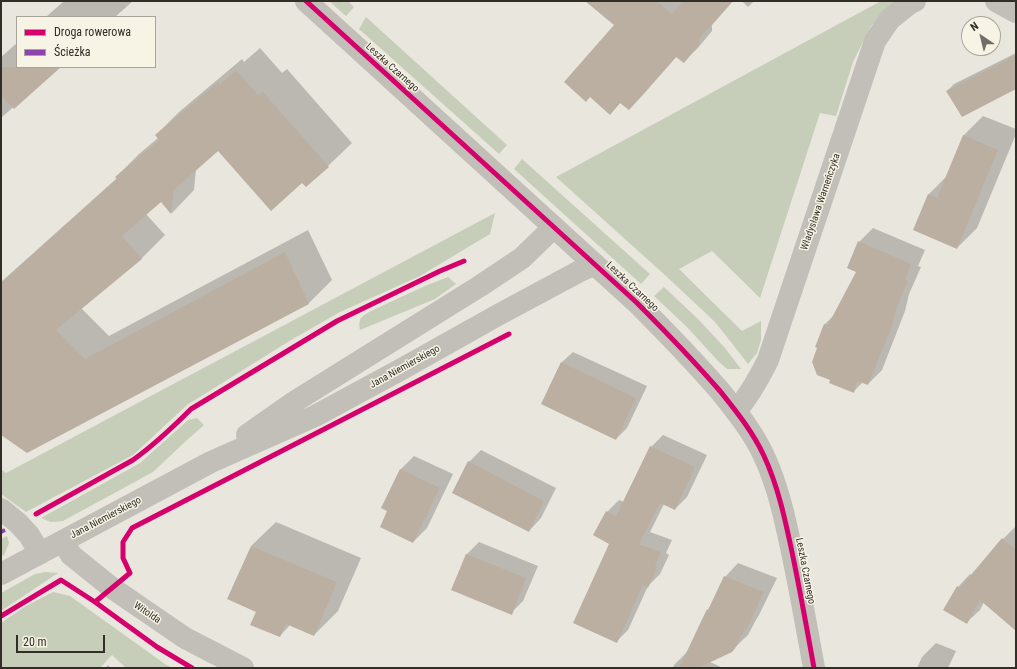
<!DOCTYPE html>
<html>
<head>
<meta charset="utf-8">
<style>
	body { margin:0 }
	#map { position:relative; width:1017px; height:669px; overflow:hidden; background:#e9e6de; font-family:"Roboto Condensed",sans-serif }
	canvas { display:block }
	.frame { position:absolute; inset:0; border:2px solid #322d27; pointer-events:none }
	.legend { position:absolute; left:16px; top:16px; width:140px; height:52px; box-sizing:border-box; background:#f7f3e5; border:1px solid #a8a499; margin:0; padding:5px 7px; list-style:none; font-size:12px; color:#322d27 }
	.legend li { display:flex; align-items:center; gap:8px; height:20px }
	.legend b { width:20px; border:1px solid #a8a499 }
	.north { position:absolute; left:961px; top:16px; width:40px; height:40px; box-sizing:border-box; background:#f7f3e5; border:1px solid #a8a499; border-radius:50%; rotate:325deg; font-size:11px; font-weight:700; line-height:16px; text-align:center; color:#322d27 }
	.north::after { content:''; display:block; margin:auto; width:14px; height:18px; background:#726e67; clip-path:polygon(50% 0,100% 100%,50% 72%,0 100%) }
	.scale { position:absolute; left:16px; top:635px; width:89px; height:18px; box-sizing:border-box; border:2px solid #322d27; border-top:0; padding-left:5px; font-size:12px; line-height:14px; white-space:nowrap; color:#322d27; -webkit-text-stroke:3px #f7f3e5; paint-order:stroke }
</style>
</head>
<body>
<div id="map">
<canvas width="1017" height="669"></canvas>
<div class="frame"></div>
<ul class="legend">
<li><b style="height:5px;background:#d6006c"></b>Droga rowerowa</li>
<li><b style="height:5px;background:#8e44ad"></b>Ścieżka</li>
</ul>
<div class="north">N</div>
<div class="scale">20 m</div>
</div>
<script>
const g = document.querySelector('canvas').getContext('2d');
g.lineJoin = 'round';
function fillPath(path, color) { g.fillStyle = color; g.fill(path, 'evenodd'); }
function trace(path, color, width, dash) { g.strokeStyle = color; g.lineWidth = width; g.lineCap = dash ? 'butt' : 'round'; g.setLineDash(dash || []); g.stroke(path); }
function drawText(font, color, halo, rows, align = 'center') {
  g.font = font + ' "Roboto Condensed",sans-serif'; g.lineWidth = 3; g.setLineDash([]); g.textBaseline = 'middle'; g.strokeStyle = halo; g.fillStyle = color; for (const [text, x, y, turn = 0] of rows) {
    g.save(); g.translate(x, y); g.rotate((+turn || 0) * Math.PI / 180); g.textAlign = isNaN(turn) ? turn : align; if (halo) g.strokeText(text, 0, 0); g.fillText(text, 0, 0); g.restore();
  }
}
fillPath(new Path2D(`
	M329 1H348L354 7 346 16Z
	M881 1H902L890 8 871 26 853 62 836 116 820 113 760 298 712 251 679 269 742 331 761 321V340L757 353 748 364 734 346 715 322 666 276 556 177Z
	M366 17 507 145 499 154 359 29Z
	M522 159 650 274 641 284 514 169Z
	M495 213 490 234 420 276 340 312 291 340 187 405 133 455 26 512 1 494V469L6 473Z
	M448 277 456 284 435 299 360 330C358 318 361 317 371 311L425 286Z
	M664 287 698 319 725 348 741 369H727L719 362 686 326 654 296Z
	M197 418 204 425 186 441 153 472 63 521 51 522 41 518 140 463 188 420Z
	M7 536 9 543 4 555 1 556V539Z
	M45 572 58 573 1 611V593L35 574Z
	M53 592 70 596 165 664 173 668H126L112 655 100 668H1V623L26 606Z`), '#c6ceb9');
fillPath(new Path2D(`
	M64 1H133L115 17H46Z
	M591 1H733L712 25V31L697 49 683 62 677 56 642 96 629 109 621 102 610 114 615 25Z
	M742 1H754L748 7Z
	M17 43V67H59L1 118V57Z
	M260 48 282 73 287 69 352 143 328 166 306 185 302 182 219 150 196 169 194 190 172 213 161 200 146 214 165 235 142 258 81 308 109 336 308 230 332 280 309 303 27 452 1 434V282L117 178 116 177 139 154 158 138 156 135 179 112 242 59 244 62Z
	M1016 53V87L947 91 954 84Z
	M983 116 1016 129V134L977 228 957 248 914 230 929 194 946 177 964 135Z
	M873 228 925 250 918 266 921 267 909 294 905 311 882 370 868 384 863 382 853 392 825 324 834 315 857 272 859 242Z
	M573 352 647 386 627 428 616 439 542 404 562 362Z
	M663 435 707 455 687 497 675 509 664 504 650 532 672 540 666 553 669 555 660 574 648 586 628 630 616 642 610 543 607 512 619 500 624 502 651 447Z
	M481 450 556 488 541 518 529 531 469 462Z
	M414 456 453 474 427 528 413 542 400 470Z
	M276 522 361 558 338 611 314 635 290 625 280 636 257 611 251 546Z
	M1016 526V629L984 602 980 610 967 622 958 587 970 574 972 575 1003 539Z
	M479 542 538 566 523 601 511 613 452 589 467 554Z
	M738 563 777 578 759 615 757 618 748 635 731 651 710 662 723 668H673L674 665 688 651 708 610 711 606 725 577Z
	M936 643 956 651 948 668H917L922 657Z
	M108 665 111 668H105Z`), '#0003');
fillPath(new Path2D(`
	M585 1H657L672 14 683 1H733L699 39V45L684 63 676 57 629 110 620 103 610 115 590 97 586 102 564 82 614 25Z
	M1016 55V89L962 117 946 91Z
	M1 67H61L14 109 1 95Z
	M236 70 258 95 263 92 329 167 306 187 302 183 271 211 218 151 174 190 171 214 161 202 122 236 142 259 56 330 85 359 285 252 309 304 27 453 1 435V283L117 179 115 177 159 140 155 135 218 82 220 84Z
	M963 135 998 150 957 249 913 230 928 194 937 198Z
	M858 241 911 264 905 280 908 281 896 309 892 326 868 385 857 381 854 393 829 383 830 380 817 375 812 362 817 348 815 347 824 324 828 325 856 272 847 268Z
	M561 362 636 398 616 440 541 404Z
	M650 446 695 467 675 510 660 503 639 544 661 552 655 566 657 567 648 588 643 585 617 643 573 623 609 544 593 535 606 511 616 516Z
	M468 461 544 501 529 532 452 493Z
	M400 469 440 488 413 543 380 527 387 511 381 508Z
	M1002 538 1016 550V631L980 600 967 624 943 610 957 586 960 588Z
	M251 546 337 582 314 636 286 624 280 637 250 625 256 612 227 599Z
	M466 554 526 578 512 615 451 590Z
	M724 576 764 592 746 630 745 629 736 647 732 652 698 668H679L707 609 708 610Z`), '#bbafa1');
trace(new Path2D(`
	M996 1 1016 12
	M736 411C750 395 759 378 768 360L875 41 890 19 909 4 915 1
	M1 509 18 523 29 535 40 553
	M63 541 71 555 112 588 185 638 243 668`), '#c2bfb8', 22);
trace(new Path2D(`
	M306 1 636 302C665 331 693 360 720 391 736 411 753 432 764 456 778 486 785 519 792 552 800 590 807 629 814 668
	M247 435 294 402 480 286 522 258 554 227
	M1 574 211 462 315 416 400 370 498 315 578 272 595 264`), '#c2bfb8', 22);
trace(new Path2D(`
	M1 532 5 530`), '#8e44ad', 4, [8, 4]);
trace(new Path2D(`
	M306 1 636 302C665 331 693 360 720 391 736 411 753 432 764 456 778 486 785 519 792 552 800 590 807 629 814 668
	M36 514 133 460C154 445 173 427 191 409L337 321 440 271 464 261
	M95 602 157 647 192 668
	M1 616 61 580 95 602 130 573 123 558V542L132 528 509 334`), '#d6006c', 5);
drawText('10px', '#322d27', '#f7f3e5', [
	["Leszka Czarnego",392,68,42],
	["Władysława Warneńczyka",821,202,-71],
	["Leszka Czarnego",632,287,43],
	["Jana Niemierskiego",405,367,-29],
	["Jana Niemierskiego",106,518,-28],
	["Leszka Czarnego",805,571,79],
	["Witolda",147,613,34]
]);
</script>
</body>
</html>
